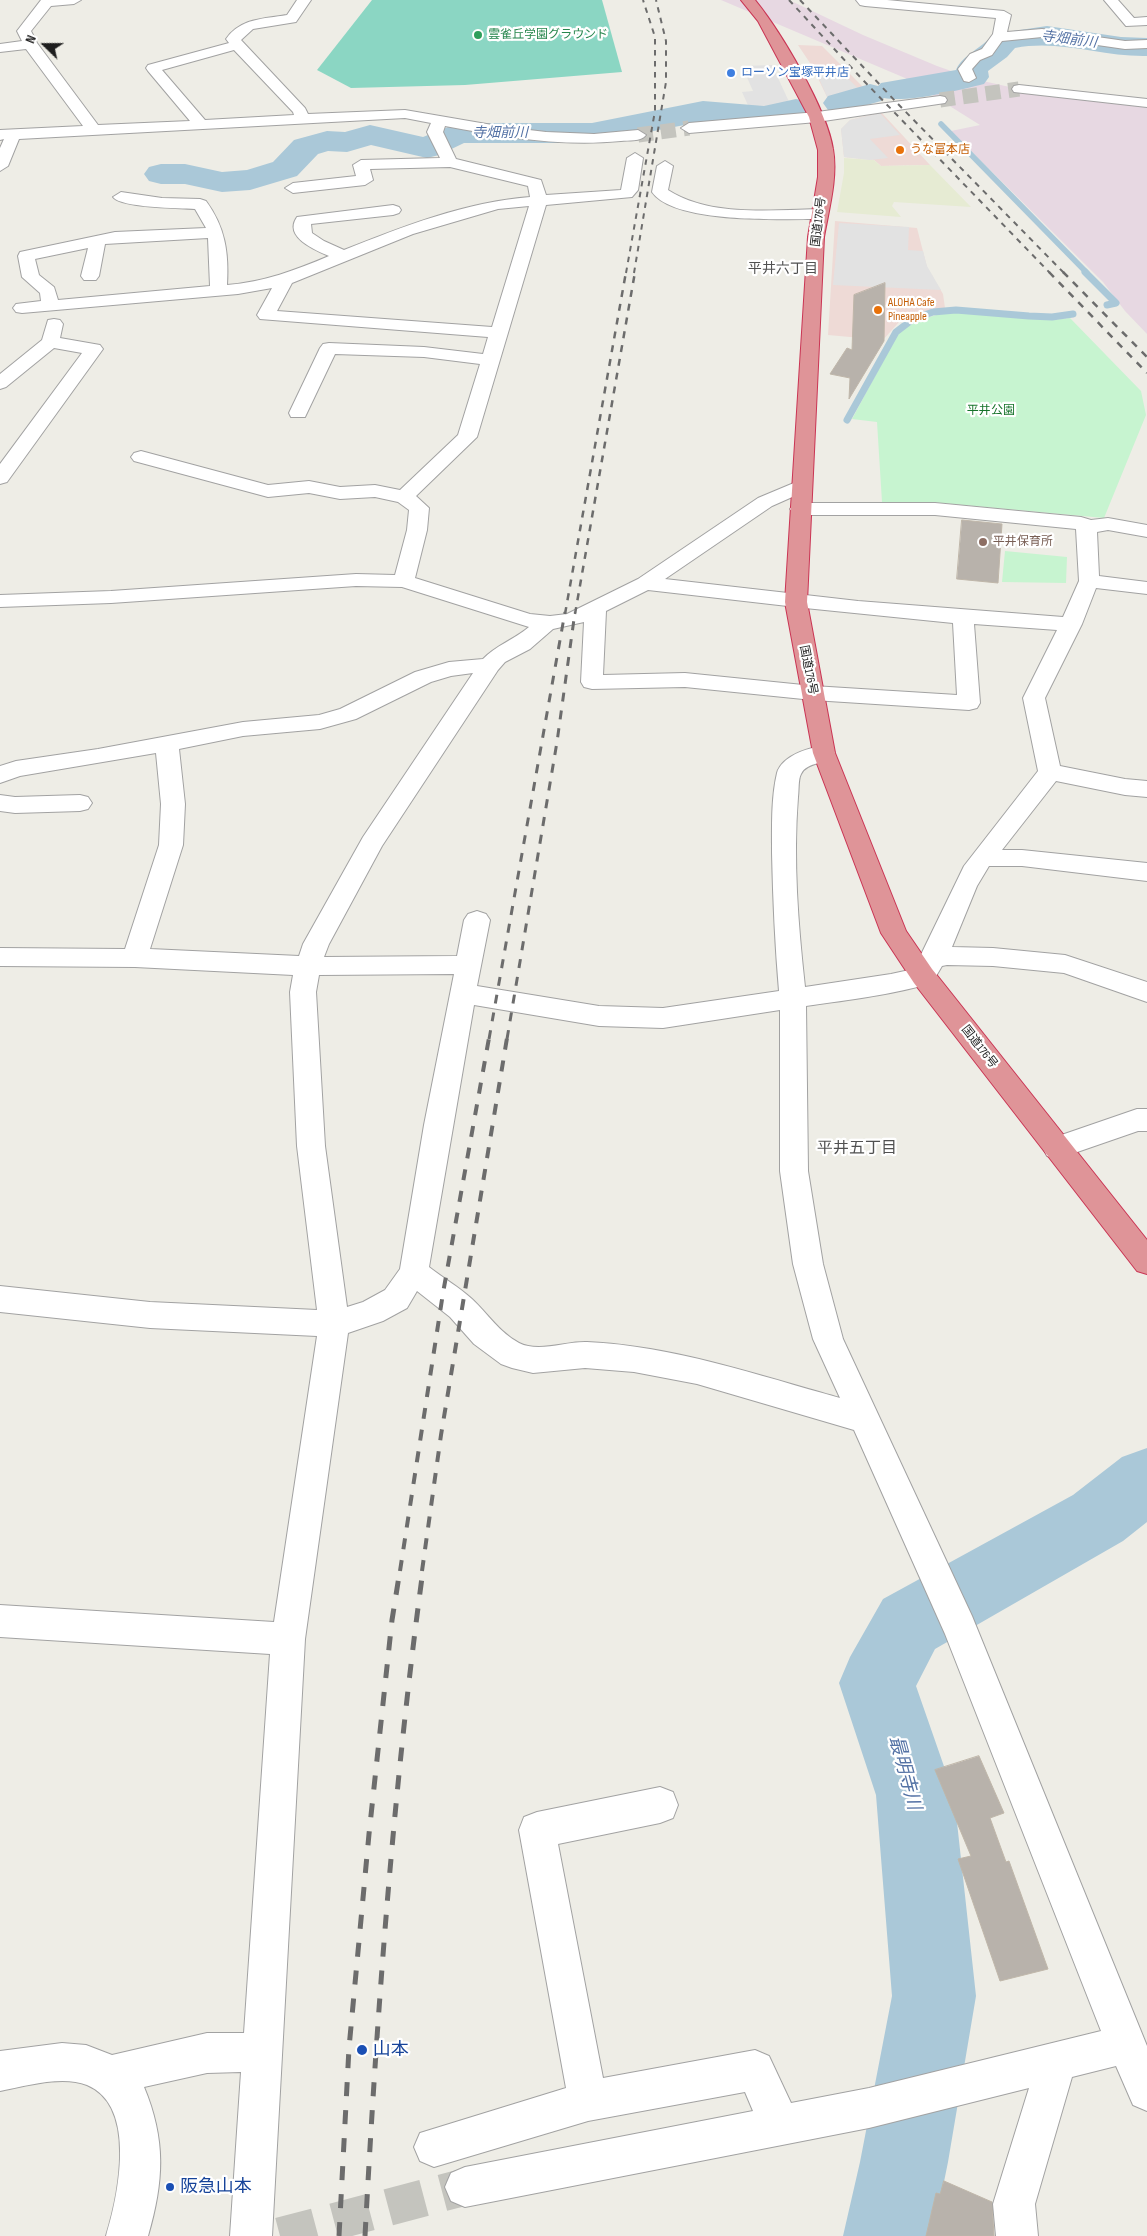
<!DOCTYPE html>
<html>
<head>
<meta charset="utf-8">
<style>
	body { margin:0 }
	#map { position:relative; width:1147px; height:2236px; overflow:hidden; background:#eeede6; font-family:"Sofia Sans Condensed",sans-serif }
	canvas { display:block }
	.north { position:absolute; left:20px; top:20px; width:50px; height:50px; -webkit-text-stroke:4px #fff; paint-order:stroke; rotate:292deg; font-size:14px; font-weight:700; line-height:20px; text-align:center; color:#1e1e1e }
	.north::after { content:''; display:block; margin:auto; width:18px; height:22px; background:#1e1e1e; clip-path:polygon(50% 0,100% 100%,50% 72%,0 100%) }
</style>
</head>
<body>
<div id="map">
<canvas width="1147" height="2236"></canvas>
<div class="north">N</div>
</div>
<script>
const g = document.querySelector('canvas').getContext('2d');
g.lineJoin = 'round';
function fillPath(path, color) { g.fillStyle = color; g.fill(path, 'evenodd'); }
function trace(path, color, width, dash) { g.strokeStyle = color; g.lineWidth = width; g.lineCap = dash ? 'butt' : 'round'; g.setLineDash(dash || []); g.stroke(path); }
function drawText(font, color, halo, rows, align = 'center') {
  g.font = font + ' "Sofia Sans Condensed","Noto Sans JP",sans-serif'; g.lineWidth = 4.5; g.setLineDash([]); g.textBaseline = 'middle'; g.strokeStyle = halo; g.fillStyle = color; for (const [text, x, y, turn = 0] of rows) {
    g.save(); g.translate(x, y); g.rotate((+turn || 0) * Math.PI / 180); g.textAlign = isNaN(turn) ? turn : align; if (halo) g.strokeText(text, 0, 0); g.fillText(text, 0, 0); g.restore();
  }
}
fillPath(new Path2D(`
	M798 45 822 46 866 90 828 99 812 66Z
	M881 112 930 165 881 166 874 160 844 157 841 129 850 120Z
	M835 221 917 228 927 267 943 294 945 308 910 316 899 322 883 340 828 335Z`), '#eedad6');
fillPath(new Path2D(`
	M721 0H789L863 35 937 66 974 79 1041 94 1147 106V334L1125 311 1103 282 951 131 980 125 905 78Z`), '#e7d8e2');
fillPath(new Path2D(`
	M844 158 874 160 881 166 930 165 971 207 894 202 892 206 901 217 837 212 844 173Z`), '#e6ebd3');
fillPath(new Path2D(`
	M950 311 1052 320 1070 318 1141 391 1146 415 1104 518 931 502H882L877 422 852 419 898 333 909 323Z
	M1005 551 1067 557 1066 583 1002 582Z`), '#c7f4d0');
fillPath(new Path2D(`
	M372 0H602L622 72 465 85 351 88 317 70Z`), '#8bd6c3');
fillPath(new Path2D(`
	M772 65 791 106 764 113 751 112 742 92 753 91 742 66Z
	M840 71 861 91 828 99 817 74Z
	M880 113 900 135 870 139 888 158 870 160 844 157 841 129 850 120Z
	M839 223 909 227 908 250 923 251 927 266 941 290 833 285Z`), '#e2e2e2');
trace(new Path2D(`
	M941 124 1087 273`), '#aac8d8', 5.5);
trace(new Path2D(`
	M1085 272 1116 303 1107 305
	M847 420 896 332 913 319 933 312 956 310 1029 316 1052 317 1073 314`), '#aac8d8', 7);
fillPath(new Path2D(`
	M1047 26 1121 37 1147 38V56C1102 57 1060 39 1015 48L1007 57 988 71 989 77 984 84C960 90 907 103 884 98L881 101 839 113 828 110 823 103 828 96 870 84 878 86 881 83 956 70C962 55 983 48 993 34Z
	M796 99 808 102 812 109 808 116 764 126 705 121 592 143H464L439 155 427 158 371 145 347 152 328 151 318 154 297 176 250 190 222 192 185 184H161L149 181 144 174 149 167 161 164H185L222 172 247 170 273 162 294 140 327 131 345 132 370 125 423 137 458 123H592L703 101 764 106Z
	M1147 1448V1522L1123 1541 935 1649 916 1686 954 1795 976 1996 948 2162 933 2236H843L860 2162 892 1996 876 1795 839 1683 850 1657 883 1599 1073 1495 1122 1457Z`), '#aac8d8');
const building = new Path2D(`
	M885 283 884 341 849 399 850 378 830 374 847 348 852 350 854 295Z
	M962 520 1002 524 998 583 957 579Z
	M979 1756 1004 1813 990 1818 1006 1862 1009 1861 1048 1969 1000 1981 958 1859 971 1856 935 1770Z
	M944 2181 992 2202 994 2236H926L936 2193 940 2194Z`);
fillPath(building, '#b8b2ab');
trace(building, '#bfb6a9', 1);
trace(new Path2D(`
	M940 100 1019 89
	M638 135 689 128`), '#c4c4be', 15, [15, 8]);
trace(new Path2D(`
	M280 2236 465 2187`), '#c4c4be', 37, [37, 19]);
const minor = new Path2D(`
	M41 0H81L74 4 51 6 31 31 37 43 98 125 190 121 148 71 146 68 148 65 229 43 226 39C241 18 263 19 287 15L297 0H311L296 22 253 29 241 40 305 108 308 114 405 110 504 127 546 132 594 134 638 130 646 135C641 142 628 140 621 141 561 147 504 137 445 126L443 132 456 159 541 180 546 195 621 190 627 158 635 153 643 158 638 190 632 197 546 205 477 437 416 496 429 508 427 530 415 578 530 614 550 616 567 614 638 579 758 498 801 480 808 482 811 486 808 490 772 506 665 579 858 601 1063 617 1079 581 1076 529 935 515H800L793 513 790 509 793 505 800 503H935L1081 517 1091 520 1108 518 1147 525V537L1108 530 1097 532 1099 576 1147 582V594L1096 588 1082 624 1045 698 1060 766 1125 779 1147 781V797L1125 795 1056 781 1002 850H1022L1147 863V881L1022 866H989L977 886 952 947 993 948 1065 955 1147 982V1002L1064 973 993 966 947 965 942 966 932 983C891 995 848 1000 806 1006L808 1171 823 1264 843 1339 972 1616 1147 2046V2111L1133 2105 1116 2066 1072 2077 1035 2204 1038 2236H996L993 2204 1029 2088 869 2128 465 2207 451 2201 445 2187 451 2173 465 2167 753 2111 745 2092 588 2121 434 2167 420 2161 414 2147 420 2133 566 2088 519 1830 524 1817 537 1812 660 1787 673 1792 678 1805 673 1818 660 1823 558 1844 603 2078 755 2050 769 2056 791 2103 869 2088 1101 2031 945 1634 854 1430 697 1384 634 1372 585 1368 533 1373 512 1368 501 1364 474 1344 450 1317 417 1291 407 1308 383 1321 348 1333 305 1639 272 2236H230L241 2072 207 2073 144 2087C166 2140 164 2181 148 2236H106C118 2197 138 2106 87 2085 62 2075 26 2086 0 2091V2051L62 2043 86 2045 112 2055 207 2033H244L270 1654 0 1637V1605L274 1622 317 1336 150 1328 0 1312V1286L150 1302 317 1310 297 1146 290 992 293 975 135 967 0 966V948L125 949 159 845 161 804 156 753 20 776 0 783V766L16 761 98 749 243 722 319 715 340 709 415 672 449 662 483 659C495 646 515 639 529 627L402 587 356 586 111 603 0 607V595L111 591 356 574 395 575 407 530 409 510 398 502 375 497 340 499 309 493 268 497 134 461 131 457 134 453 141 451 268 485 309 481 340 487 375 485 400 490 458 435 480 364 424 357 335 354 305 417H291L289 413 320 348 323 344 329 343 424 347 483 354 488 337 260 319 257 315 272 288 238 294 22 313 16 312 13 308 16 304 41 301 40 293 22 277 18 256 20 252 115 232 206 228 195 209C180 208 121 208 113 197L121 192 162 198 200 199 206 201C225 227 229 252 227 285 264 282 296 270 329 256 315 250 283 237 297 217L393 205 399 207 401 210 399 213 393 215 311 224 312 233 324 241 344 250C404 226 466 202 530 197L528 186 450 167 370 169 373 180 365 185 293 193 285 188 293 183 356 176 353 165 361 160 440 158 427 132 431 123 405 118 19 139 8 166 0 171V148L4 139 0 140V130L83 126 26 49 0 52V44L22 41 17 31ZM234 50 293 112 294 115 205 120 162 70ZM529 206 492 327 277 311 292 283 413 234 498 209ZM208 238 210 286 58 300 54 287 39 275 35 259 88 248 81 276 84 280H96L99 276 105 244ZM648 590 805 608 953 623 957 695 813 686 685 673 603 675 606 611ZM584 622 581 682 584 687 592 689 685 687 813 700 969 710 977 708 980 703 974 624 1057 630 1023 698 1038 771 964 866 914 969 891 974 805 987C798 924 793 860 798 797 799 790 798 779 801 774 807 761 828 765 835 753L832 748C816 743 782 755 777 773 771 798 772 828 772 853 773 900 775 945 779 991L663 1008 599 1006 477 986 490 920 486 914 477 911 468 914 464 920 457 956 324 957 329 944 382 846 498 670 505 662 530 649 553 629ZM473 673 363 837 303 944 299 956 150 949 183 845 185 804 179 749 243 736 320 729 356 719 431 682 451 676ZM454 974 424 1125 400 1269 385 1290 363 1302 347 1307 325 1146 316 992 319 975ZM474 1005 599 1026 663 1028 780 1010V1171L793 1264 813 1339 840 1398C757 1375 674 1346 587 1342 566 1341 539 1353 519 1343 500 1333 488 1314 472 1299 459 1287 443 1278 429 1267Z
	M856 0H887L1004 11 1011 15 1007 32 1042 29 1125 41 1147 40V48L1125 49 1042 37 1002 41 992 55 980 60 972 69 976 78 969 82 964 81 958 69 970 54 982 49 993 34 996 18 865 6 860 5Z
	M1104 0H1118L1134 18 1147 17V25L1126 26Z
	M1019 85 1147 99V107L1014 92 1012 89 1014 86Z
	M940 96 945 97 947 100 945 103 817 122 689 133 681 128 689 123 817 112Z
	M665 161 673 166 668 190C710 217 771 210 819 209L827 214 819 219C782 219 674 224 652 192L657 166Z
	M54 319 60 320 63 324 60 338 100 345 103 349 7 482 0 484V464L82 353 54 348 6 387 0 389V374L42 340 48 320Z
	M0 795 15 797 80 795 88 797 92 803 88 809 80 811 15 813 0 811Z
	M1137 1109H1147V1131H1138L1057 1159 1047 1156 1043 1148 1047 1140Z`);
const highway = new Path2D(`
	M741 0H755C781 32 827 109 833 149 838 177 829 209 824 237L807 602 835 753 906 931 932 969 1147 1240V1274L1137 1271 914 983 881 933 813 753 785 602 808 237 818 177V150L809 117 758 21Z`);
trace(minor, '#a2a2a2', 2);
trace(highway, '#ca3554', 2);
fillPath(minor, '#fff');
fillPath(highway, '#df9498');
trace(new Path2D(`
	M789 0 862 79 1050 273
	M800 0 898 104 1064 273
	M626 273 655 111V37L643 0
	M634 273 666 82V41L656 0`), '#6c6c6c', 2, [5.5, 5.5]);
trace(new Path2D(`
	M1049 272 1147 373
	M1063 272 1147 357
	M565 614 626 272
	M575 614 635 272`), '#6c6c6c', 2.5, [7, 7]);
trace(new Path2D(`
	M489 1039 565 612
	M507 1039 557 742 575 612`), '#6c6c6c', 3, [9, 9]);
trace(new Path2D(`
	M400 1571 443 1293 489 1038
	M422 1571 441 1435 507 1038`), '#6c6c6c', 4, [11, 11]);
trace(new Path2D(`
	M339 2236 349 2048 369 1834 392 1620 400 1570
	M365 2236C377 2013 393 1791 423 1570`), '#6c6c6c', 5, [14, 14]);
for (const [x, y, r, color] of [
	[478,35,5,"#2e9e5b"],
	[731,73,5,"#3f7fe0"],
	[900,150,5,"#e8710a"],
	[878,310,5,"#e8710a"],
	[983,542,5,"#8d6e63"],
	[362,2050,6,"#1a4fb4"],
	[170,2187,5,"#1a4fb4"]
]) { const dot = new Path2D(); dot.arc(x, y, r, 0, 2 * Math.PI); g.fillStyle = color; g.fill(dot); trace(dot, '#fff', 2); }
drawText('12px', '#27864d', '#fff', [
	["雲雀丘学園グラウンド",488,35]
], 'left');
drawText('12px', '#366cbe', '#fff', [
	["ローソン宝塚平井店",741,73]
], 'left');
drawText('12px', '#c56008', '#fff', [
	["うな富本店",910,150],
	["ALOHA Cafe",888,303],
	["Pineapple",888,317]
], 'left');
drawText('12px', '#1e1e1e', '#fff', [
	["国道176号",819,222,-83],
	["国道176号",808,670,79],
	["国道176号",979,1047,52]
]);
drawText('12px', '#16732a', '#fff', [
	["平井公園",991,411]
]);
drawText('12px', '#785e54', '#fff', [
	["平井保育所",993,542]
], 'left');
drawText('italic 14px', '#5472a5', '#fff', [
	["寺畑前川",1069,40,7],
	["寺畑前川",500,133]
]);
drawText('14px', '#515151', '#fff', [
	["平井六丁目",783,269]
]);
drawText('16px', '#515151', '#fff', [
	["平井五丁目",857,1149]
]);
drawText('18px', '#164399', '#fff', [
	["山本",373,2050],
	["阪急山本",180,2187]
], 'left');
drawText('italic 19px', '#5472a5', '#fff', [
	["最明寺川",904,1773,75]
]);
</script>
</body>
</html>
